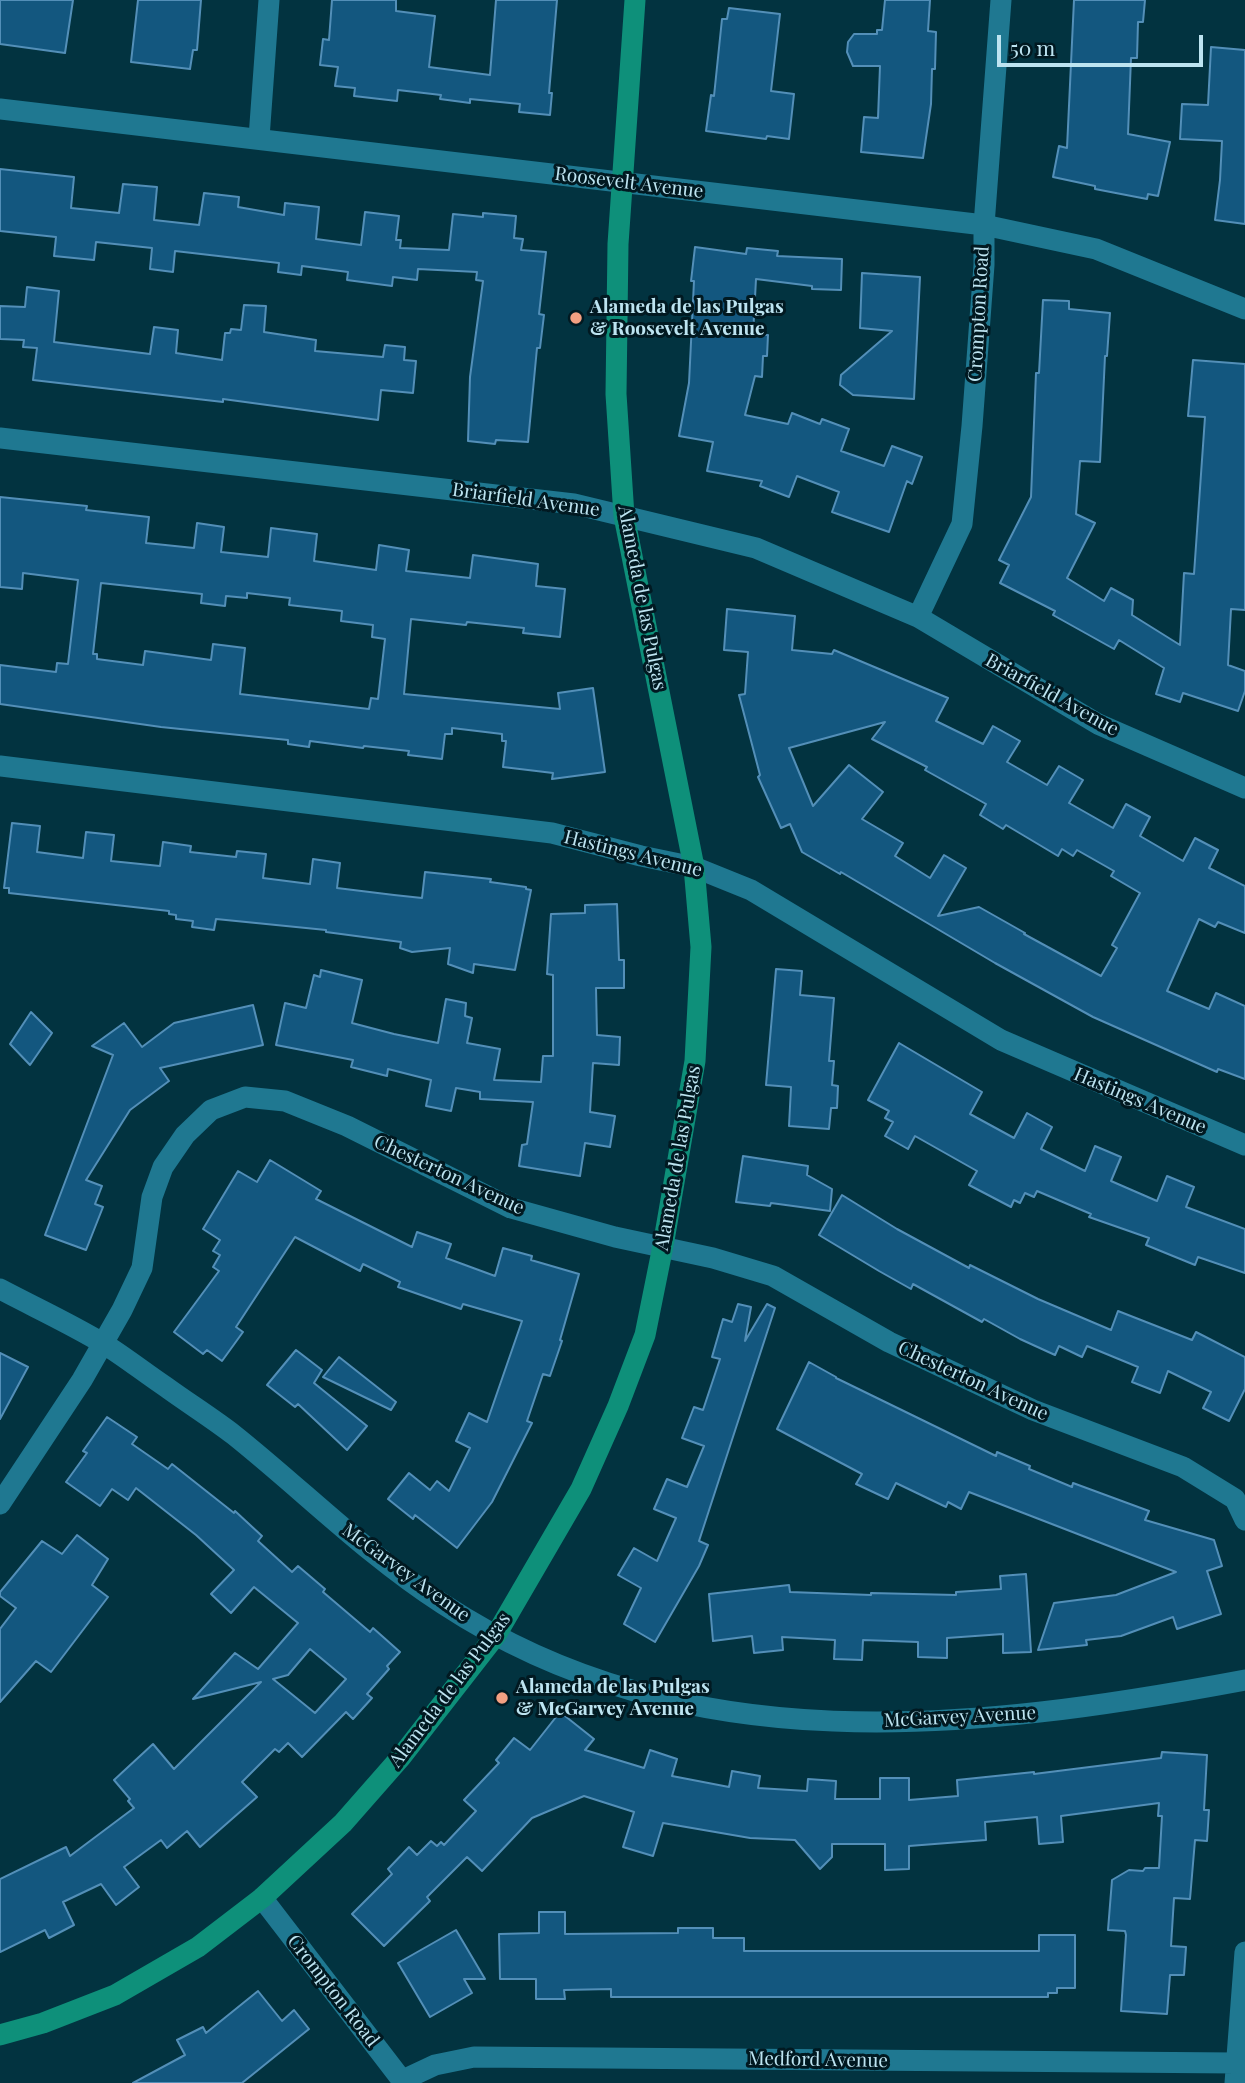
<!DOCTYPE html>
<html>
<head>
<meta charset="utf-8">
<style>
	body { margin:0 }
	#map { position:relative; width:1245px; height:2083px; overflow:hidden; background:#023340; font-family:"Playfair Display",serif }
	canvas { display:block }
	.scale { position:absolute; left:997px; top:35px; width:206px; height:32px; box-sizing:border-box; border:4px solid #bde4f1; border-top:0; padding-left:9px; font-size:21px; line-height:24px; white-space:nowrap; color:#bde4f1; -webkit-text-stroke:5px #011921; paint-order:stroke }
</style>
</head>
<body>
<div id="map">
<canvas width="1245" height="2083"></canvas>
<div class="scale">50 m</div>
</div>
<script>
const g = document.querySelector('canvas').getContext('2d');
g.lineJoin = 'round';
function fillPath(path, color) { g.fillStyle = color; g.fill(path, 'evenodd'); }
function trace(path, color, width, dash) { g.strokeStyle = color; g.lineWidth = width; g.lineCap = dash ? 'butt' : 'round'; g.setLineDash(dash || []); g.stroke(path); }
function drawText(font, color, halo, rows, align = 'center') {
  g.font = font + ' "Playfair Display",serif'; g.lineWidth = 6; g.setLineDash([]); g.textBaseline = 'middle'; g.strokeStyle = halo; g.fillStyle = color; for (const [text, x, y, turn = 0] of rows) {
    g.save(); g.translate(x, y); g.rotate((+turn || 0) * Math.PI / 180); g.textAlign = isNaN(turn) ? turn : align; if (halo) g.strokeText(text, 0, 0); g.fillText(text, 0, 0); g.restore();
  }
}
const building = new Path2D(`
	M0 0H73L65 53 0 44Z
	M138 0H201L197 50H193L190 69 131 62Z
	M332 0H396V11L435 16 429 67 490 75 496 0H557L549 93H552L550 115 519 112 520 104 470 99V103L440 99 441 95 398 90 397 101 354 96 355 88 335 86 338 67 320 65 323 39 329 40Z
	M885 0H930L928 31 936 32 935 69H932L931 104 923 158 861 152 864 117 878 118 880 66H853L847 52 848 42 854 34H877V30H882Z
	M1074 0H1145L1143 22H1138L1137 58H1131L1128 134 1170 142 1158 196 1148 194 1147 199 1095 189V186L1053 177 1059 146 1067 148Z
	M729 8 780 14 771 91 794 94 789 139 767 136 766 139 706 131 711 95 714 96 722 19H727Z
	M1211 47 1245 50V224L1215 220 1220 180 1222 141 1180 139 1182 104 1208 105Z
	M0 169 74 177 71 208 119 213 123 184 157 187 154 220 199 225 204 193 239 197 238 207 284 215 285 203 319 207 316 239 361 245 365 212 399 216 396 240H401L400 248 449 250 453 214 483 217V213L516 216 514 238 523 239 521 250 546 252 539 314 544 315 540 348H537L528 442 496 440 495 444 468 441 470 377 483 281 476 280 477 272 418 269 417 280 393 277 392 286 347 280 348 272 302 266 301 275 278 272 279 263 175 251 173 272 150 269 152 248 96 242 94 260 54 256 56 237 0 231Z
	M695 247 746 254 747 248 778 251 777 256 842 259 841 290 812 289V286L756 279 753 335H768L767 356H763L762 377 755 376 745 415 788 424 792 413 820 424 822 419 849 429 841 451 884 466 892 446 922 457 912 484 907 481 889 532 832 512 839 492 797 476 789 497 760 486 762 481 707 471 713 442 679 436 689 383 694 281H691Z
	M862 273 920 277 914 399 853 395 840 385 841 375 892 331 860 328Z
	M27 287 59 291 54 342 150 354 154 327 178 330 176 353 222 360 225 333H230L231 329 241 330 244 305 266 306 264 332 316 340 315 351 383 357 385 345 405 347 404 360 416 361 413 393 381 390 378 420 223 399V402L33 380 37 348 23 347 24 340 0 339V306L25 307Z
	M1043 300 1069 301V309L1110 313 1107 356H1105L1100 462 1080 461 1076 514 1095 523 1067 578 1104 601 1111 588 1133 600 1132 615 1180 645 1184 573 1194 574 1205 417 1188 416 1193 360 1245 364V610L1231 609 1228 665 1245 671V691L1238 711 1183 693 1180 702 1156 694 1164 668 1119 640 1114 649 1053 615 1055 611 1000 583 1009 565 999 560 1031 497 1036 373H1039Z
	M0 497 87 506 86 510 149 517 146 543 194 548 197 523 224 527 221 552 268 557 271 528 317 534 314 561 376 570 379 545 409 550 406 571 470 578 473 555 538 564 536 586 565 589 560 637 523 633 524 628 467 622 466 625 411 619 404 694 560 709 558 693 593 688 605 772 552 779 553 773 503 767 506 741H502V734L452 728V734H445L442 759 408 755 409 751 364 746 363 748 310 741 309 747 288 744V740L161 727 0 704V665L56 672 57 663 68 664 78 580 23 573 22 589 0 587ZM101 583 202 594 201 603 225 606 226 596 247 598V593L290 598 289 605 342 611 341 621 373 625 372 637 385 639 378 699 371 698 369 709 240 694 245 648 213 644 211 660 145 651 143 665 97 659V654H93Z
	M727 609 795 616 792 650 832 654 834 650 948 698 936 721 983 744 993 726 1020 741 1007 762 1047 785 1059 766 1083 780 1069 803 1113 828 1126 804 1150 817 1140 836 1183 861 1195 838 1218 850 1209 868 1245 886V933L1218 922 1215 927 1199 919 1167 991 1209 1009 1216 993 1245 1006V1079L1218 1069 1217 1072 1093 1017 995 963 841 872 840 874 802 852 790 824 781 828 758 777 760 775 739 695 745 694 748 652 724 650ZM885 722 872 739 927 767 925 770 986 804 980 815 1003 829 1006 825 1058 856 1062 849 1073 856 1077 850 1114 871 1111 876 1140 893 1112 945 1117 948 1101 976 1024 934 1025 933 979 907 938 916 966 868 944 855 930 878 895 856 903 843 862 819 883 792 849 765 813 806 789 748Z
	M12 823 40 826 37 852 83 858 86 832 114 835 111 861 160 866 163 842 191 846 190 852 236 857 237 851 266 854 263 878 310 884 313 859 340 863 337 888 394 895 422 898 425 872 491 879 490 882 526 887V889L531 890 515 970 474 964 473 973 448 964 450 948 412 952 400 948 401 942 326 932V930L216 919 214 930 192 927 193 921 176 919V915L169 914V911L9 893V888H4Z
	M617 904 619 960H624V988H596L597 1035 620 1037 619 1065 593 1063 590 1112 615 1116 610 1147 585 1143 580 1176 519 1166 522 1145 527 1144 533 1102 480 1099V1092L456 1088 451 1111 426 1106 431 1080 388 1069 387 1076 351 1067 353 1060 276 1045 285 1003 306 1008 314 975 320 977 321 970 362 980 352 1023 394 1034 438 1043 446 999 466 1003 465 1016 472 1018 467 1043 500 1049 494 1080 541 1082 543 1056H553V975L547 974 551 914 585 913V905Z
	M776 969 802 971 800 995 834 998 829 1061H834L832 1085 838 1086 837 1108H831L829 1129 789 1126 791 1087 766 1085Z
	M253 1005 263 1045 160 1068 169 1081 130 1110 86 1180 102 1186 95 1204 103 1207 86 1250 45 1235 113 1055 92 1046 124 1023 142 1047 174 1023Z
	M31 1012 52 1033 30 1065 10 1044Z
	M899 1043 982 1092 970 1114 1014 1138 1027 1113 1052 1127 1041 1149 1085 1171 1095 1146 1121 1157 1111 1181 1157 1201 1167 1176 1194 1187 1186 1207 1245 1229V1273L1198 1257 1195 1265 1146 1245 1149 1238 1089 1217 1091 1214 1037 1191 1034 1197 1025 1193 1020 1203 1014 1200 1011 1207 969 1185 977 1171 915 1136 908 1149 885 1136 893 1122 885 1118 889 1111 868 1100Z
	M743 1156 808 1166 807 1175 832 1189 830 1211 771 1203 770 1206 736 1202Z
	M270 1160 321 1191 316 1199 412 1247 417 1232 451 1244 446 1258 495 1276 503 1248 532 1256 531 1260 579 1274 560 1340 562 1341 550 1376 543 1374 527 1421 532 1423 492 1502 457 1548 415 1515 413 1519 388 1499 409 1473 430 1490 437 1481 449 1491 470 1448 456 1441 469 1413 487 1422 522 1321 463 1304 461 1309 398 1287 400 1282 363 1264 360 1271 295 1237 236 1327 243 1332 222 1361 207 1350 203 1354 174 1332 219 1271 213 1267 220 1255 213 1251 220 1240 203 1229 238 1171 257 1182Z
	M842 1195 897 1229 969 1268 970 1265 1038 1299 1111 1330 1118 1311 1192 1340 1196 1332 1245 1357V1389L1229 1421 1203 1408 1211 1392 1168 1371 1160 1393 1132 1382 1138 1367 1087 1346 1082 1357 1059 1346 1055 1355 1020 1339 984 1319 982 1322 913 1284 911 1289 879 1271 819 1235Z
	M738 1304 751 1307 745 1341 767 1304 775 1308 699 1541 708 1545 699 1566 655 1642 624 1624 641 1588 618 1575 634 1548 657 1561 676 1518 654 1509 667 1479 687 1487 704 1446 682 1438 694 1407 703 1410 720 1359 712 1357 723 1319 732 1322Z
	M296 1350 322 1370 314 1383 367 1426 347 1450 298 1404 295 1407 267 1385Z
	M0 1353 28 1367 0 1419Z
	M339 1357 396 1402 391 1410 323 1377Z
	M809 1362 836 1377V1378L996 1456 997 1452 1030 1466 1029 1469 1072 1487 1073 1483 1149 1511 1145 1520 1214 1540 1222 1566 1207 1571 1221 1614 1177 1629 1173 1617 1121 1636 1086 1640 1087 1645 1038 1650 1054 1603 1116 1595 1176 1572 969 1492 961 1509 948 1502 946 1507 896 1483 888 1499 856 1484 862 1474 777 1429Z
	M107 1417 137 1437 132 1444 168 1469 172 1464 234 1513 235 1511 262 1536 258 1541 292 1572 298 1566 325 1589 323 1592 370 1632 373 1628 400 1652 387 1666 389 1669 367 1694 372 1698 353 1719 346 1712 302 1757 288 1743 279 1752 275 1749 242 1782 257 1797 200 1847 187 1831 167 1848 161 1840 124 1867 139 1887 116 1905 101 1884 63 1902 74 1925 49 1938 45 1930 0 1952V1879L66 1847 70 1856 134 1808 128 1801 130 1799 114 1780 153 1744 174 1769 261 1682 193 1699 235 1653 258 1669 298 1623 254 1587 231 1613 211 1594 234 1570 196 1535 136 1488 128 1500 112 1489 100 1506 66 1482 87 1453 83 1451ZM310 1649 346 1679 315 1713 273 1679 288 1675Z
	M77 1535 108 1559 92 1585 108 1597 51 1672 36 1661 0 1702V1629L16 1608 0 1596V1592L42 1541 62 1554Z
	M1026 1574 1031 1652 1003 1653V1634L947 1638V1658L918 1657V1642L863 1640 862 1660 834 1659 835 1640 782 1637 783 1650 754 1653 752 1636 713 1641 709 1594 789 1585 790 1592 871 1595V1593L956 1595V1592L1001 1589 1000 1576Z
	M560 1712 594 1739 585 1750 644 1768 650 1750 677 1759 672 1776 729 1787 732 1771 760 1776 758 1788 807 1791 808 1779 836 1781 835 1799H880V1778H909V1800L958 1796 957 1780 1034 1772V1774L1161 1758 1162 1752 1207 1755 1204 1810H1209L1207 1841 1195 1840 1190 1899 1174 1898 1171 1946 1186 1947 1184 1975H1170L1167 2014 1121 2011 1126 1935 1125 1931 1108 1930 1112 1880 1129 1870 1143 1871 1145 1868H1159L1162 1816H1158L1159 1803 1061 1816 1063 1842 1039 1844 1037 1817 985 1822 986 1840 909 1846V1869L885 1870V1844H832V1857L820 1869 795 1840 750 1838 663 1823 653 1856 623 1847 634 1812 584 1796 532 1818 482 1871 467 1857 427 1897 430 1901 384 1946 352 1914 392 1874 388 1869 409 1847 417 1855 431 1841 437 1846 441 1842 444 1845 476 1811 464 1800 499 1763 496 1760 514 1738 530 1750Z
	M539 1912H565V1934L678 1933V1928H713V1938H744V1951H1039V1935H1075V1988H1057V1993H1048V1997H611V1989L564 1990 565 1999H536V1979H500L499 1934 539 1933Z
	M456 1930 485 1979H464L472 1993 430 2017 398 1963Z
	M258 1991 282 2021 294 2010 309 2029 242 2083H133L185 2055 177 2040 203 2027 206 2033Z`);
fillPath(building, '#13577f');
trace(building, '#538fb8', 2);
trace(new Path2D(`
	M0 109 984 225 1096 249 1245 309
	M259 138 269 0
	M0 438 574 504 756 548 918 617 1098 724 1245 788
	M918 617 962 524 972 426 984 265V225L1001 0
	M0 766 552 833 641 856 694 867 751 890 1001 1040 1245 1145
	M0 1289C34 1307 71 1324 104 1344 125 1357 145 1373 166 1387 188 1403 212 1418 234 1435 304 1491 367 1555 443 1604 687 1764 973 1731 1245 1680
	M0 1504 82 1380 122 1310 142 1268 152 1197 163 1167 185 1135 211 1110 245 1097 285 1101 347 1126 511 1208 615 1237 713 1258 773 1276 889 1342 1033 1410 1183 1467 1235 1499 1245 1520
	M262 1898 404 2083
	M403 2080 435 2065 474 2057 1236 2063
	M1235 2083 1245 1952`), '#1f7891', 21);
trace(new Path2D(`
	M0 2035 43 2023 115 1995 198 1947 262 1898 343 1823 401 1757 496 1635 581 1489 618 1406 645 1335 663 1246 695 1061 701 947 694 867 624 516 616 394 618 244 635 0`), '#0e907a', 21);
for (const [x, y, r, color] of [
	[576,318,7,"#f3a082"],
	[502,1698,7,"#f3a082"]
]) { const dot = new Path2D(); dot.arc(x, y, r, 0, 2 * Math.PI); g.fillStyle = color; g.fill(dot); trace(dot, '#011921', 2.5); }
drawText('19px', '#bde4f1', '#011921', [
	["Roosevelt Avenue",629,183,7],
	["Crompton Road",979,314,-87],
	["Briarfield Avenue",526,500,8],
	["Alameda de las Pulgas",642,598,79],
	["Briarfield Avenue",1052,695,29],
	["Hastings Avenue",633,854,14],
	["Hastings Avenue",1140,1101,23],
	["Alameda de las Pulgas",678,1158,-80],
	["Chesterton Avenue",449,1175,25],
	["Chesterton Avenue",973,1381,25],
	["McGarvey Avenue",406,1573,36],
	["Alameda de las Pulgas",450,1690,-53],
	["McGarvey Avenue",960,1717,-3],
	["Crompton Road",333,1991,52],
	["Medford Avenue",818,2060,1]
]);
drawText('bold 19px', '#bde4f1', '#011921', [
	["Alameda de las Pulgas",590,307],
	["& Roosevelt Avenue",590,329],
	["Alameda de las Pulgas",516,1687],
	["& McGarvey Avenue",516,1709]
], 'left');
</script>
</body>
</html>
